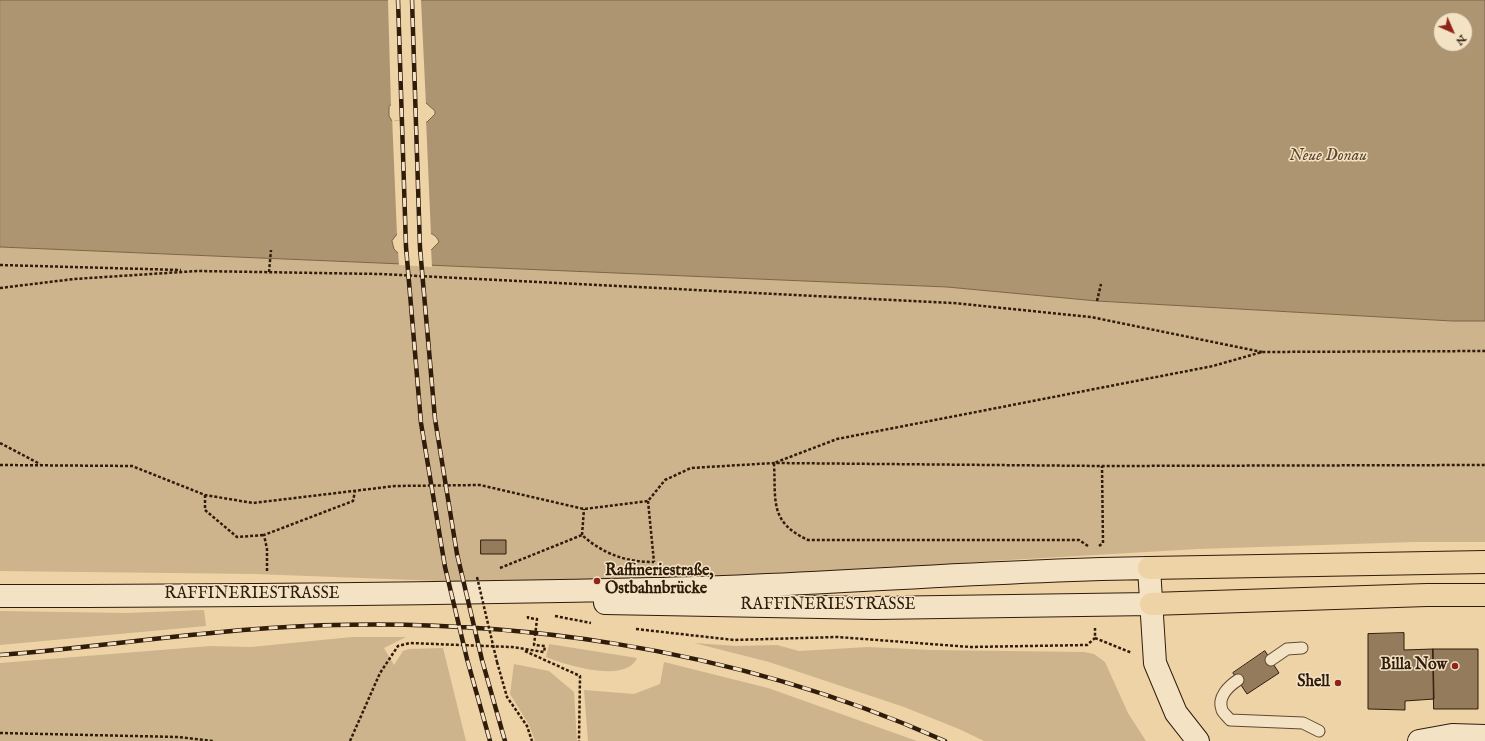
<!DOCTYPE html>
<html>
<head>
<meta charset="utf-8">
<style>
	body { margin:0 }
	#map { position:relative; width:1485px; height:741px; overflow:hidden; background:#eed3a6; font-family:"IM FELL English",serif }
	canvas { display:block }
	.north { position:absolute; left:1433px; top:12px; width:40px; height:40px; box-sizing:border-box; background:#f4e2c5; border:1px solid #a6937b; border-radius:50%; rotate:135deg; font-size:11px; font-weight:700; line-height:16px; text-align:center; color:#301c0b }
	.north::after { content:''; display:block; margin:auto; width:14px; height:18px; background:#8f2418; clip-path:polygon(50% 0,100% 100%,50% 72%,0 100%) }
</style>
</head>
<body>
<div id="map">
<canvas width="1485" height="741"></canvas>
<div class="north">N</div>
</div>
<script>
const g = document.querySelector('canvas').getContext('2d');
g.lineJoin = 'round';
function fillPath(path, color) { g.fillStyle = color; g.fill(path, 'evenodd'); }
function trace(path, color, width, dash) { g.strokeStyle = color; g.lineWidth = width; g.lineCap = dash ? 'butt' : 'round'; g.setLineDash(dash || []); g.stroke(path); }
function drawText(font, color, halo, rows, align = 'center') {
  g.font = font + ' "IM FELL English",serif'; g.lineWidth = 3; g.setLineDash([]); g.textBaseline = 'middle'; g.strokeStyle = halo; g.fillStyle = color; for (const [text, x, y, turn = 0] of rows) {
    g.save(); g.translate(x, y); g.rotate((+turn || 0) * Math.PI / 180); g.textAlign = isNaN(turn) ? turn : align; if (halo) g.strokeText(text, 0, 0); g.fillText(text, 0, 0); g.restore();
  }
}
fillPath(new Path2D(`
	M0 247 947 287 1097 301 1452 321H1485V542H1414L1198 549 991 561 826 574 494 583 255 574 0 571Z
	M204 610 206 626 0 645V611L126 613Z
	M352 637H406L384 648 394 665 403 651 409 649 443 648 466 741H0V663L210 646 251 647Z
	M694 643 736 646 777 645 799 651 868 647 931 650 1084 652 1094 654 1105 662 1128 713 1146 741H984L959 729 904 707 769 662Z
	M549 644 637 658C626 684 566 665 546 657Z
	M664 662 768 688 917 741H588L584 690 634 694 660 684Z
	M514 664 549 671 574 692 577 741H535L529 725 510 694Z`), '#ceb48c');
const water = new Path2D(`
	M0 0H1485V321H1452L1097 301 947 287 0 247ZM1441 20H1465V44H1441ZM396 100 426 103 435 111V114L427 122H423L392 121 389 116V107ZM399 232C411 232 434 227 439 242L430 251 399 254 394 249 392 241Z`);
fillPath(water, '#ad9571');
trace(water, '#7b6548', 1);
fillPath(new Path2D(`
	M388 0H421L426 105 396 102 391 107Z
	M392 116 395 121 426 119 431 235 403 233 397 235Z
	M431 247 432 267 399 265 398 251 429 249Z`), '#eed3a6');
const building = new Path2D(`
	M481 540H506V554H481Z
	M1404 633V650L1433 649 1434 699 1405 701V710L1368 709V634Z
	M1433 649H1478V709H1434Z
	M1265 651 1279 673 1247 694 1233 673Z`);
fillPath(building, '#937b5c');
trace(building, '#301c0b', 1);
const lane = new Path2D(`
	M1271 660 1287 649 1302 648
	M1238 680C1229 686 1217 697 1222 710 1223 713 1228 717 1230 720L1303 723 1319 731`);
const secondary = new Path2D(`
	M0 596C218 596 435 594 653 589 818 586 984 570 1149 568L1155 663 1176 713 1198 741
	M605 603 874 608 1151 604
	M1419 741 1452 735 1485 736`);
const highway = new Path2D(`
	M1149 568 1485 562
	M1151 604 1427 595H1485`);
trace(lane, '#604a32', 13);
trace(secondary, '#301c0b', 24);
trace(highway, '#301c0b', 24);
trace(new Path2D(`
	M0 265 181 270
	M269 272 271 250
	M0 288 74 279 197 271 380 274 953 303 1091 317 1262 352
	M1097 301 1101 284
	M0 443 40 464
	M0 465 132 466 205 495 253 503 395 486 480 485 584 509 648 501 665 480 691 468 774 463 1102 466 1485 465
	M205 495V510L237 537 264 535
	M648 501 654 562
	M582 535 584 509
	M1088 546 1079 540H808C769 522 776 501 774 463L837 439 1213 366 1262 352 1485 351
	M1099 546 1103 543 1102 466
	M500 568 582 535C603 554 626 562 654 562
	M267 571V549L264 535 353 501 355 491
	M555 616 591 623
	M636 629 734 640 837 637 970 647 1087 645 1095 638V628
	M1095 638 1132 653
	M525 651 580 676 579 741
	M497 662 507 697 527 726 532 741
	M0 733 178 737 213 741
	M350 741 380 673 398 646 410 643 434 644 512 647 544 652 545 646 534 645 537 619 528 618V615`), '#301c0b', 2.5, [3, 2]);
trace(lane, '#f4e2c5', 11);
trace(secondary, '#f4e2c5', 22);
trace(highway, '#eed3a6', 22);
const rail = new Path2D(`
	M398 0 406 247 421 423 445 567 467 659 490 741
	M412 0 420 248 435 419 457 554 482 660 505 741
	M0 655C90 648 179 634 270 628 500 613 734 647 945 741`);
trace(rail, '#301c0b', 4.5);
trace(rail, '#f4e2c5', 3, [9]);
trace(new Path2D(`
	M477 577 497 662`), '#301c0b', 2.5, [3, 2]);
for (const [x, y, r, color] of [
	[597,581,4,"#8f2418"],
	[1455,666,4,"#8f2418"],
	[1338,683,4,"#8f2418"]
]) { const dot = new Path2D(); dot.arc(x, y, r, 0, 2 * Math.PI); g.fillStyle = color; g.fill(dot); trace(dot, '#f4e2c5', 1.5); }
drawText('bold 16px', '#301c0b', '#f4e2c5', [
	["Raffineriestraße,",605,572,"left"],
	["Ostbahnbrücke",605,590,"left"],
	["Billa Now",1447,666],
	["Shell",1330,683]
], 'right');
drawText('16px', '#301c0b', '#f4e2c5', [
	["RAFFINERIESTRASSE",252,595],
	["RAFFINERIESTRASSE",828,606]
]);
drawText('italic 17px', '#5c462f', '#f4e2c5', [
	["Neue Donau",1328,157]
]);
</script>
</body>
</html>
